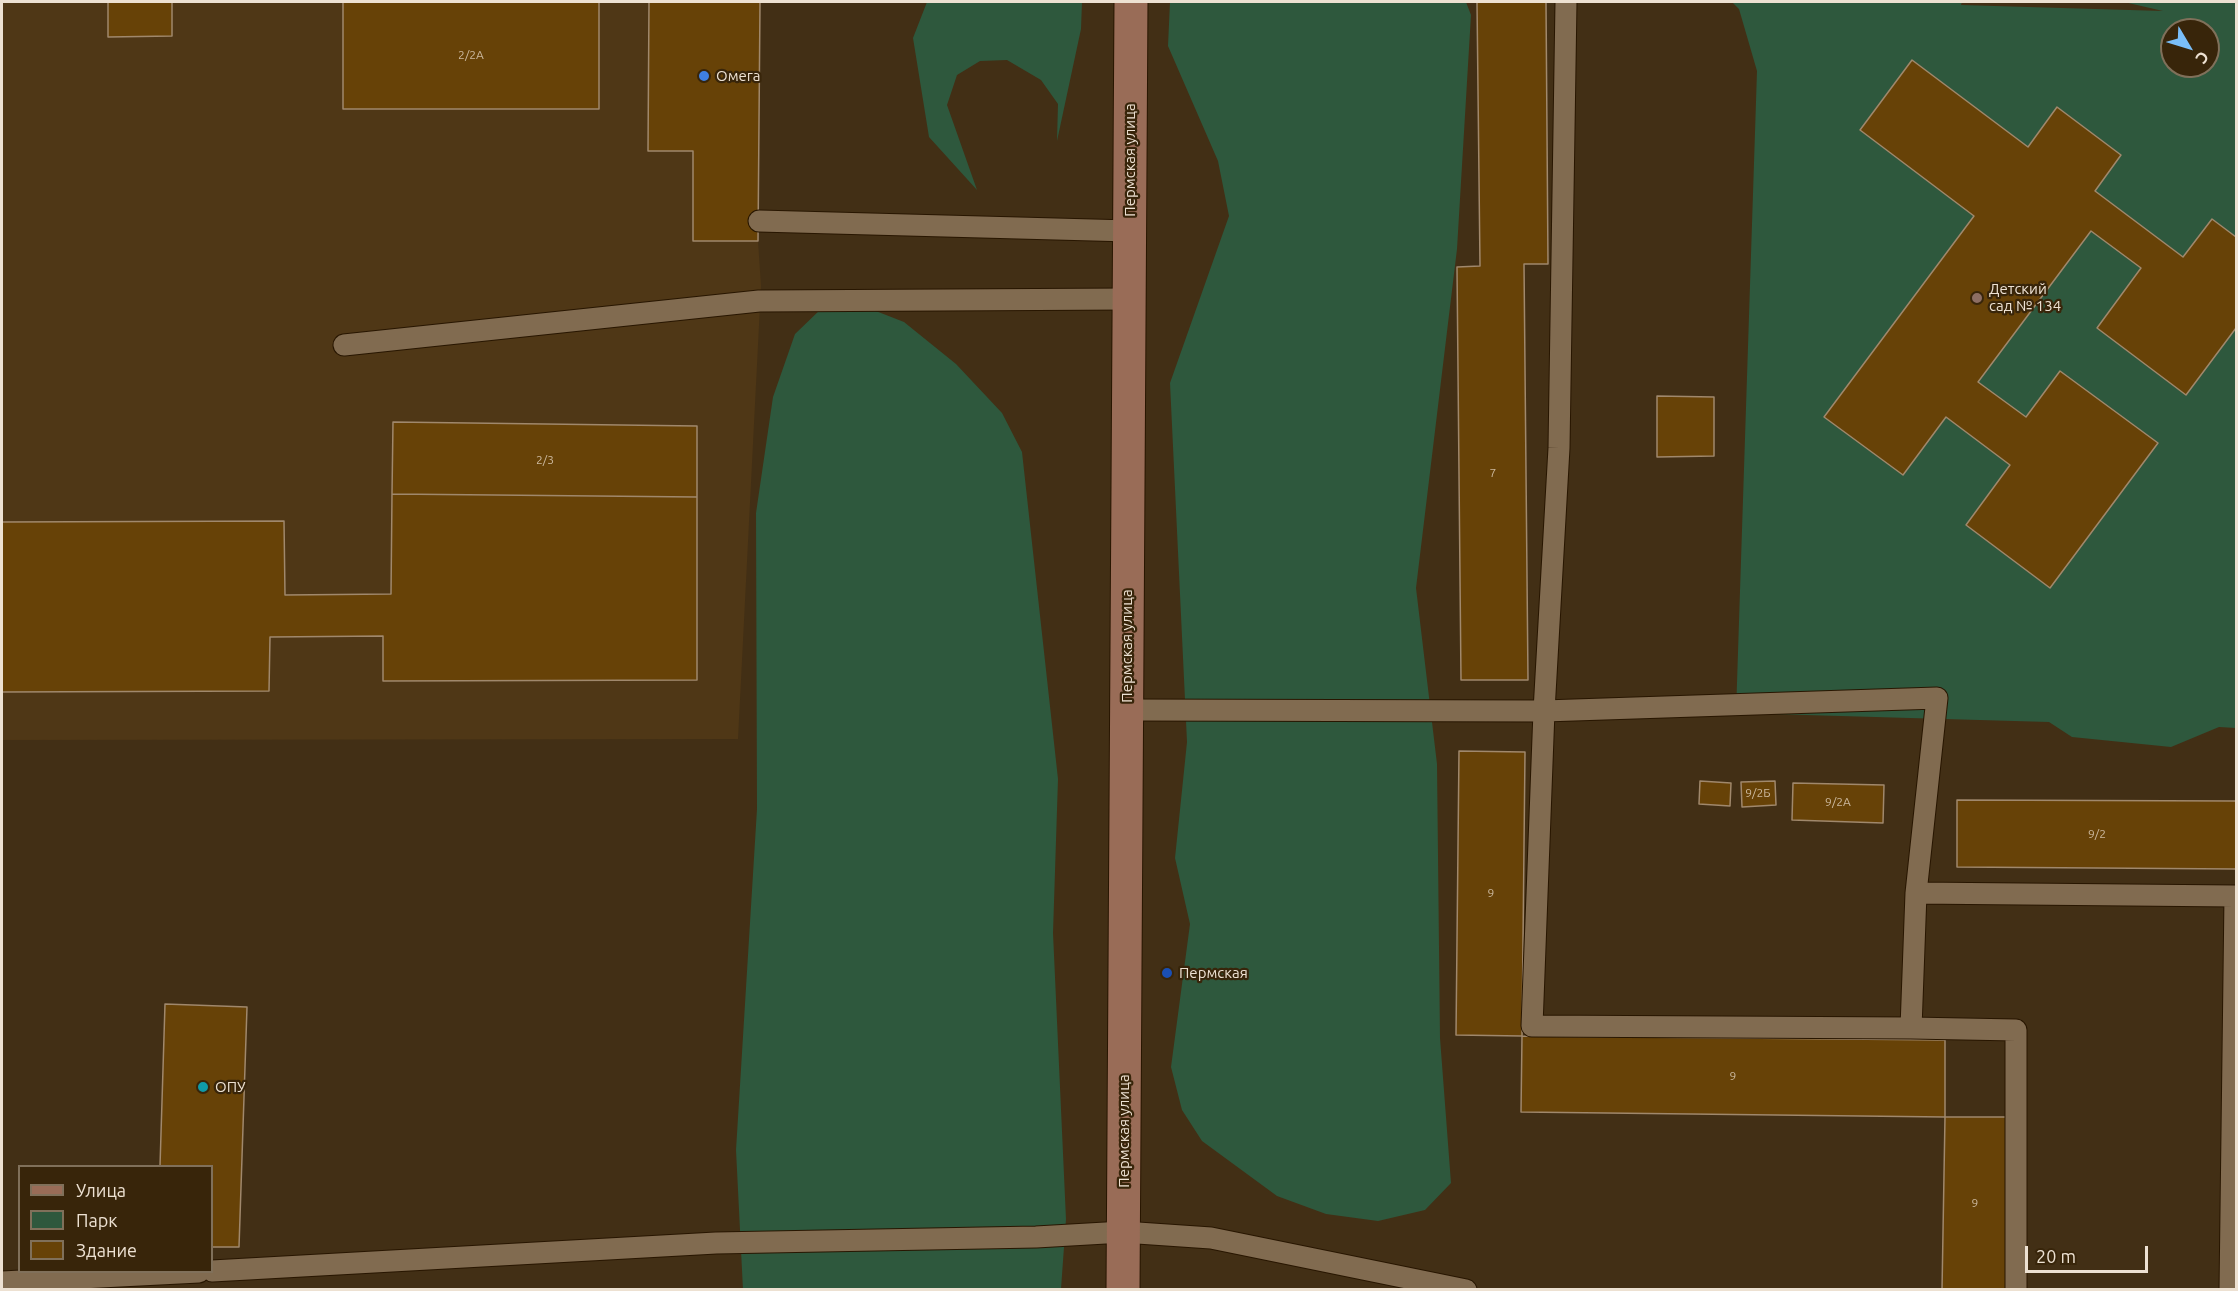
<!DOCTYPE html>
<html>
<head>
<meta charset="utf-8">
<style>
	body { margin:0 }
	#map { position:relative; width:2238px; height:1291px; overflow:hidden; background:#422f15; font-family:Ubuntu,sans-serif }
	canvas { display:block }
	.frame { position:absolute; inset:0; border:3px solid #ede1d2; pointer-events:none }
	.legend { position:absolute; left:18px; top:1165px; width:195px; height:108px; box-sizing:border-box; background:#38250a; border:2px solid #80705a; margin:0; padding:8px 10px; list-style:none; font-size:18px; color:#ede1d2 }
	.legend li { display:flex; align-items:center; gap:12px; height:30px }
	.legend b { width:30px; border:2px solid #80705a }
	.north { position:absolute; left:2160px; top:18px; width:60px; height:60px; box-sizing:border-box; background:#38250a; border:2px solid #80705a; border-radius:50%; rotate:128deg; font-size:16px; font-weight:700; line-height:24px; text-align:center; color:#ede1d2 }
	.north::after { content:''; display:block; margin:auto; width:21px; height:27px; background:#7abef8; clip-path:polygon(50% 0,100% 100%,50% 72%,0 100%) }
	.scale { position:absolute; left:2025px; top:1246px; width:123px; height:27px; box-sizing:border-box; border:3px solid #ede1d2; border-top:0; padding-left:8px; font-size:18px; line-height:21px; white-space:nowrap; color:#ede1d2; -webkit-text-stroke:4px #38250a; paint-order:stroke }
</style>
</head>
<body>
<div id="map">
<canvas width="2238" height="1291"></canvas>
<div class="frame"></div>
<ul class="legend">
<li><b style="height:8px;background:#996c57"></b>Улица</li>
<li><b style="height:16px;background:#2e583d"></b>Парк</li>
<li><b style="height:16px;background:#674207"></b>Здание</li>
</ul>
<div class="north">С</div>
<div class="scale">20 m</div>
</div>
<script>
const g = document.querySelector('canvas').getContext('2d');
g.lineJoin = 'round';
function fillPath(path, color) { g.fillStyle = color; g.fill(path, 'evenodd'); }
function trace(path, color, width, dash) { g.strokeStyle = color; g.lineWidth = width; g.lineCap = dash ? 'butt' : 'round'; g.setLineDash(dash || []); g.stroke(path); }
function drawText(font, color, halo, rows, align = 'center') {
  g.font = font + ' Ubuntu,sans-serif'; g.lineWidth = 4.5; g.setLineDash([]); g.textBaseline = 'middle'; g.strokeStyle = halo; g.fillStyle = color; for (const [text, x, y, turn = 0] of rows) {
    g.save(); g.translate(x, y); g.rotate((+turn || 0) * Math.PI / 180); g.textAlign = isNaN(turn) ? turn : align; if (halo) g.strokeText(text, 0, 0); g.fillText(text, 0, 0); g.restore();
  }
}
fillPath(new Path2D(`
	M2 2H760L758 241 761 286 738 739 2 740Z`), '#4f3716');
fillPath(new Path2D(`
	M927 2H1082L1081 29 1057 141 1058 104 1041 80 1007 60 980 61 957 75 947 105 977 190 929 137 913 38Z
	M1170 2H1466L1471 15 1457 249 1416 588 1437 764 1440 1038 1451 1183 1425 1210 1378 1221 1326 1214 1277 1196 1202 1141 1182 1110 1171 1067 1190 924 1175 858 1187 742 1170 383 1229 216 1218 161 1168 46Z
	M1732 2H1962L1961 5 2163 11 2124 2H2236V728L2219 727 2171 747 2072 737 2049 722 1736 713 1757 71 1739 9ZM2172 30H2208V66H2172Z
	M863 306 904 322 956 364 1002 413 1022 452 1058 779 1053 933 1066 1219 1061 1289 743 1290 736 1150 757 809 756 513 773 397 795 334 822 308Z`), '#2e583d');
const building = new Path2D(`
	M108 2H172V36L108 37Z
	M343 2H599V109H343Z
	M649 2H760L758 241H693V151H648Z
	M1477 2H1546L1548 264H1524L1528 680H1461L1457 267 1480 266Z
	M1912 60 2028 147 2057 107 2121 155 2095 191 2183 257 2212 219 2236 237V328L2186 395 2097 328 2141 268 2091 231 1978 382 2026 417 2060 371 2158 443 2050 588 1966 525 2010 465 1946 417 1903 475 1824 417 1974 216 1860 130Z
	M1657 396 1714 397V456L1657 457Z
	M393 422 697 426V497L392 494Z
	M392 494 697 497V680L383 681V636L270 637 269 691 2 692V522L284 521 285 595 391 594Z
	M1459 751 1525 752 1522 1036 1456 1035Z
	M1700 781 1731 783 1730 806 1699 804Z
	M1775 781 1776 805 1742 807 1741 782Z
	M1793 783 1884 785 1883 823 1792 820Z
	M1957 800 2236 801V869L1957 867Z
	M165 1004 247 1007 239 1247H212V1166H160Z
	M1522 1036 1945 1040V1117L1521 1112Z
	M1945 1117H2008L2006 1290H1942Z`);
fillPath(building, '#674207');
trace(building, '#a0886c', 1.5);
const lane = new Path2D(`
	M1566 2 1559 448 1544 711 1532 1026 1911 1028 1916 893 2235 896 2230 1290
	M759 221 1130 231
	M344 345 759 301 1129 299
	M1127 710 1544 711 1937 698 1916 893
	M1911 1028 2016 1030V1290
	M212 1271 716 1243 1036 1237 1123 1232 1211 1238 1466 1290
	M2 1282 199 1272`);
const secondary = new Path2D(`
	M1123 1290 1131 2`);
trace(lane, '#281600', 23);
trace(secondary, '#281600', 35);
trace(lane, '#816b50', 21);
trace(secondary, '#996c57', 33);
for (const [x, y, r, color] of [
	[704,76,6,"#3f7fe0"],
	[1977,298,6,"#8d6e63"],
	[1167,973,6,"#1a4fb4"],
	[203,1087,6,"#0f9aa8"]
]) { const dot = new Path2D(); dot.arc(x, y, r, 0, 2 * Math.PI); g.fillStyle = color; g.fill(dot); trace(dot, '#38250a', 2); }
drawText('12px', '#ccb99f', null, [
	["2/2А",471,55],
	["2/3",545,460],
	["7",1493,473],
	["9/2Б",1758,793],
	["9/2А",1838,802],
	["9/2",2097,834],
	["9",1491,893],
	["9",1733,1076],
	["9",1975,1203]
]);
drawText('15px', '#ede1d2', '#38250a', [
	["Омега",716,76],
	["Детский",1989,289],
	["сад № 134",1989,306],
	["Пермская",1179,973],
	["ОПУ",215,1087]
], 'left');
drawText('15px', '#ede1d2', '#38250a', [
	["Пермская улица",1130,160,-90],
	["Пермская улица",1127,646,-90],
	["Пермская улица",1124,1131,-90]
]);
</script>
</body>
</html>
